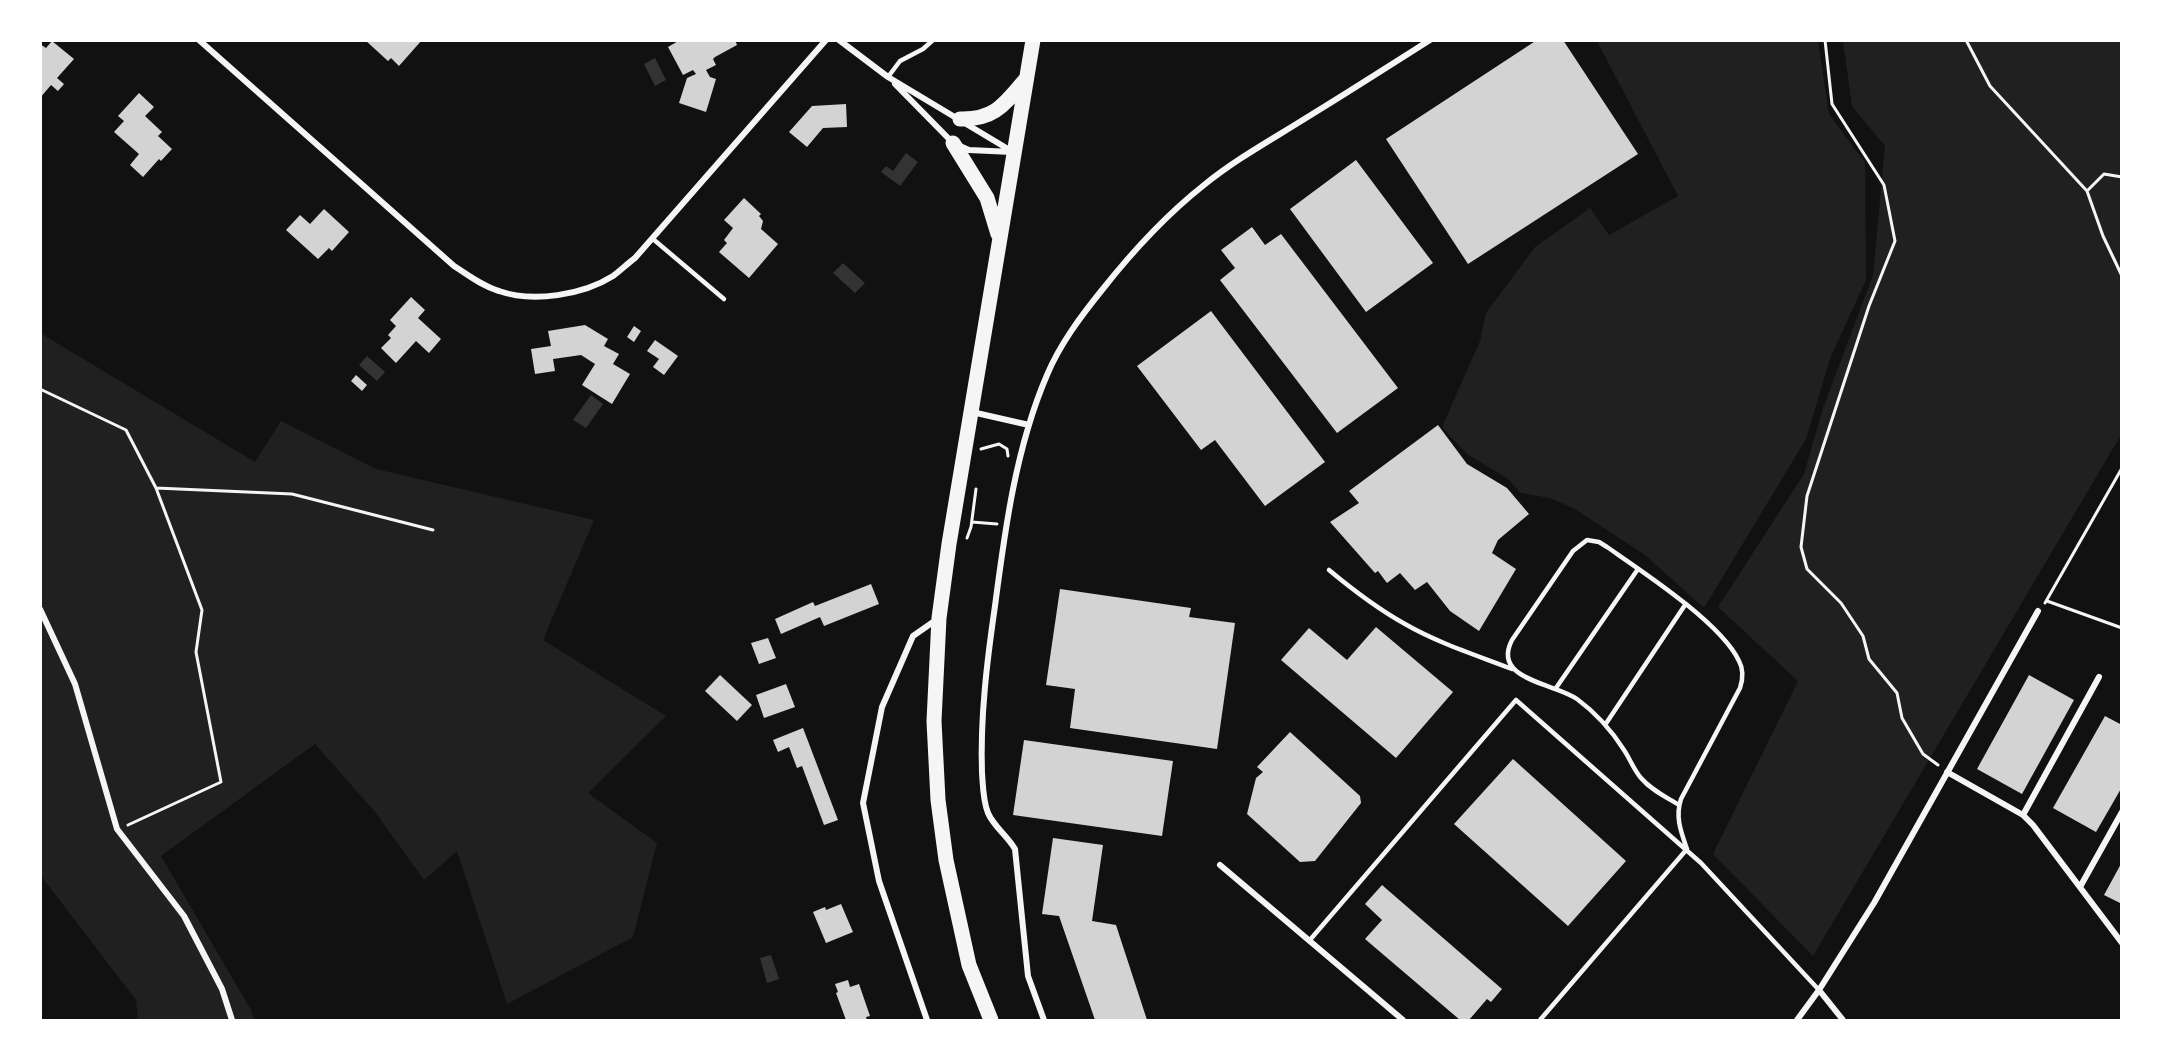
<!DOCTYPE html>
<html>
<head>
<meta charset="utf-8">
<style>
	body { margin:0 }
	#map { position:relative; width:2162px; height:1061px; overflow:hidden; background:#111; font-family:"Public Sans",sans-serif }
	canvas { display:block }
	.frame { position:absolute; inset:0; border:42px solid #fff; pointer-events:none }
</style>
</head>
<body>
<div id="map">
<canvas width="2162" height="1061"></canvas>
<div class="frame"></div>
</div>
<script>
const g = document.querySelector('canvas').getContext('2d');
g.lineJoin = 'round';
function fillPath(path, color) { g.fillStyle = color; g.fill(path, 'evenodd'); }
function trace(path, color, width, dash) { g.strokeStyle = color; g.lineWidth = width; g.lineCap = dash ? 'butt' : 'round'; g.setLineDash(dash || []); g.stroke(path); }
fillPath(new Path2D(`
	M1597 41H1818L1829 114 1865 163 1866 280 1831 356 1806 439 1704 608 1645 555 1575 509 1550 498 1521 493 1507 478 1467 454 1442 427 1480 341 1486 313 1535 247 1590 208 1609 235 1678 196Z
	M1843 41H2121V435L1813 956 1713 854 1798 681 1718 607 1804 474 1823 408 1873 275 1885 146 1852 106Z
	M40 333 255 462 281 421 376 469 594 520 543 640 666 716 588 793 657 843 633 937 507 1004 457 851 424 880 375 812 315 744 161 856 251 1010 255 1020H138L136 1000 41 876Z`), '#202020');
fillPath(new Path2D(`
	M655 58 666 80 655 86 644 64Z
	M906 153 918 162 900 186 881 172 886 166 893 171Z
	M843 263 865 283 855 293 833 273Z
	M367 356 385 372 377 381 359 365Z
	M591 395 603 404 586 428 573 420Z
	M771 955 779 979 767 983 760 958Z`), '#333');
fillPath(new Path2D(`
	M365 40H422L399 66 391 58 388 61Z
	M680 40H735L737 45 715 57 713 59 716 65 706 70 710 77 716 79 706 112 679 103 687 78 696 74 693 70 683 75 668 47Z
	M1537 40H1563L1638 154 1468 264 1386 139Z
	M52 41 74 59 57 78 64 84 58 91 51 85 40 98V44L46 48Z
	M139 93 154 107 145 116 162 132 158 136 172 149 161 161 159 159 143 177 130 165 139 154 114 132 124 121 118 116Z
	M846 104 847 127 823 128 807 147 789 132 812 106Z
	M1356 160 1433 263 1366 312 1290 209Z
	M744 198 761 214 759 216 763 221 761 229 778 244 749 278 719 252 727 243 724 240 733 228 724 220Z
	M324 209 349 232 332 251 329 248 318 259 286 230 300 215 310 224Z
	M1252 227 1265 245 1281 234 1398 388 1337 433 1220 280 1235 268 1221 250Z
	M411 297 425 310 418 318 441 339 429 353 416 341 396 363 381 348 391 338 388 335 396 326 390 320Z
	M1211 311 1325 462 1265 506 1215 440 1201 450 1137 366Z
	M585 325 608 339 604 346 619 354 613 364 630 374 612 404 582 385 595 364 581 355 553 359 555 371 535 374 531 349 551 346 548 331Z
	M634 326 641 331 634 342 627 337Z
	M655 340 678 356 664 375 653 367 659 359 647 351Z
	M356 375 367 385 362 391 351 381Z
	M1438 425 1467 464 1507 488 1529 514 1498 540 1492 553 1516 569 1479 631 1450 611 1427 582 1415 590 1400 573 1387 583 1378 571 1375 573 1330 522 1359 503 1349 491Z
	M871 584 879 604 824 626 820 617 781 634 775 619 813 602 815 606Z
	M1060 589 1191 608 1189 617 1235 623 1217 749 1070 728 1075 689 1046 685Z
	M1376 627 1453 692 1396 758 1281 660 1309 628 1347 660Z
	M768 638 776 658 759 664 751 643Z
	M720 675 752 705 737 721 705 691Z
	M2029 675 2074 700 2022 794 1977 769Z
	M786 684 795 707 764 718 756 695Z
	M2105 716 2122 725V787L2096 832 2053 808Z
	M803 728 838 820 824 825 802 766 797 768 789 747 778 752 773 740Z
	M1290 732 1360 796 1361 803 1315 861 1300 862 1247 814 1256 778 1263 772 1257 767Z
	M1024 740 1173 761 1162 836 1013 815Z
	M1513 759 1626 861 1568 926 1454 824Z
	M1053 838 1103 845 1092 921 1116 925 1147 1020H1095L1059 916 1042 914Z
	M2122 862V904L2104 895Z
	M1382 885 1502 989 1491 1002 1487 999 1469 1020H1460L1365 939 1382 920 1365 904Z
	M841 904 853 932 826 943 813 912 825 907 826 910Z
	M848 980 850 987 859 984 870 1016 866 1017 867 1020H846L836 993 838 992 835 984Z`), '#d3d3d3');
trace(new Path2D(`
	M1825 40 1832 104 1884 185 1895 241 1869 306 1807 496 1801 547 1807 569 1841 603 1863 636 1869 659 1897 693 1902 718 1923 754 1938 765
	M1966 40 1990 86 2087 191 2103 236 2122 276
	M2087 191 2104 174 2122 177
	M40 389 126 430 156 488 202 610 196 652 221 782 128 825
	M981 449 999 444 1007 449 1008 456
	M156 488 292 494 433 530
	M972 522 997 524
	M967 538 971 527 976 489
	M2047 601 2122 628
	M2045 603 2122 468`), '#f5f5f5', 3);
trace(new Path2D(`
	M888 77 900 61 923 49 933 40
	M653 239 724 299
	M1329 570C1353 590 1378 609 1405 624 1438 643 1476 655 1512 669
	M1556 688 1638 569
	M1605 725 1685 605
	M1309 941 1516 700 1701 863 1819 990
	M1540 1020 1687 849C1681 832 1675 817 1681 799L1740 688C1743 679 1744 670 1739 661 1721 623 1643 572 1607 547L1599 542 1587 540 1573 551 1512 640C1491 680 1555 683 1577 699 1596 713 1612 731 1624 750 1630 759 1634 770 1641 778 1651 790 1666 797 1679 805`), '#f5f5f5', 4.5);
trace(new Path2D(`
	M199 40 454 266C468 275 482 286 499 291 533 303 583 295 613 276 620 271 627 264 635 258L826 40
	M839 40 888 77 1013 152
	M895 84 953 143 969 150 1012 152
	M972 412 1029 425
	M40 609 75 684 117 829 184 916 222 989 232 1020
	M1947 772 2023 815 2033 825 2122 943
	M2023 815 2099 677
	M1220 865 1403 1020
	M2080 887 2122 812
	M1819 990 1843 1020
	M927 1020 879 881 863 803 882 707 913 636 936 620
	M1044 1020 1028 976 1015 849C1007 835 994 827 988 813 983 801 983 786 982 773 980 718 987 661 995 606 1005 529 1016 447 1047 375 1060 344 1081 316 1102 290 1132 252 1166 215 1204 185 1236 159 1271 140 1306 118 1347 93 1389 66 1430 40
	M1797 1020 1819 990 1874 903 2038 611`), '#f5f5f5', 6);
trace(new Path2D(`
	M960 119C994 120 1004 105 1025 80
	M953 143 987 198 998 234
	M991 1020 969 965 946 860 938 800 934 721 939 618 949 544 1033 40`), '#f5f5f5', 15);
</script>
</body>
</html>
